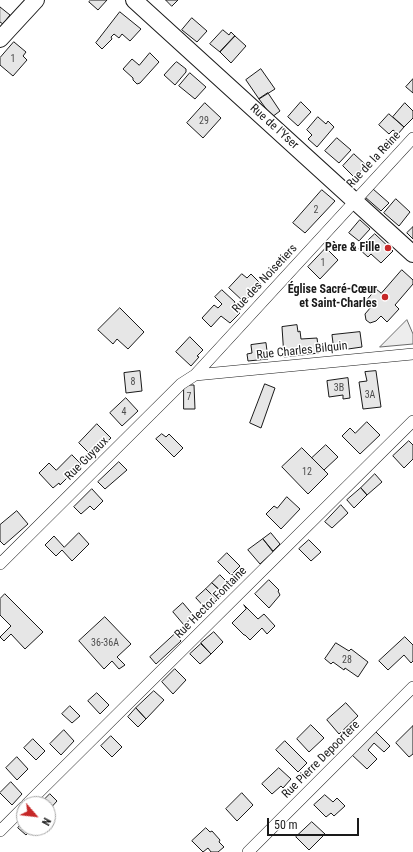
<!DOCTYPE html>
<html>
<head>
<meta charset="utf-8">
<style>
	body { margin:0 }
	#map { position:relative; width:413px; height:852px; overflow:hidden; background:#fff; font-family:"Roboto Condensed",sans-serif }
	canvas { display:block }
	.north { position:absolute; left:16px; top:796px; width:40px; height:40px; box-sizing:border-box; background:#fff; border:1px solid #a3a3a3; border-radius:50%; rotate:118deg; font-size:11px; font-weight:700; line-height:16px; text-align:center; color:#1a1a1a }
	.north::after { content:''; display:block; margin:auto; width:14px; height:18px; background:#c62828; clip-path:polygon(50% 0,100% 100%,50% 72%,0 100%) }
	.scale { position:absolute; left:267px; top:818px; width:92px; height:18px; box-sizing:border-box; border:2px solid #1a1a1a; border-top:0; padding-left:5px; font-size:12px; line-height:14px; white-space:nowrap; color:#1a1a1a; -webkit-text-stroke:3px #fff; paint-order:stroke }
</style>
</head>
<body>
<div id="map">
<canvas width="413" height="852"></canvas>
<div class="north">N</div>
<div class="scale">50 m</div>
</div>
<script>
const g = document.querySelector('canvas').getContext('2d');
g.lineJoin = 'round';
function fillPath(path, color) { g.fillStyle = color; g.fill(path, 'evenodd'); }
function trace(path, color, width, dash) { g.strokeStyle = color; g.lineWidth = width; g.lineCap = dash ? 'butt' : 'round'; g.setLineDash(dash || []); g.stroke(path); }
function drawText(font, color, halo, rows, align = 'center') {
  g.font = font + ' "Roboto Condensed",sans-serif'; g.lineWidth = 3; g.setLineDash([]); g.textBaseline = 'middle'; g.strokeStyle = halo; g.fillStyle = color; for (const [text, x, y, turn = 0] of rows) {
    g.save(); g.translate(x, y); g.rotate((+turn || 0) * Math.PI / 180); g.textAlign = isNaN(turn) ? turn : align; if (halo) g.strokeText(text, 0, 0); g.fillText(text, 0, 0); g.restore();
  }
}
const parking = new Path2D(`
	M407 320 413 334V344L380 347Z`);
fillPath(parking, '#ededed');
trace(parking, '#6a6a6a', 1);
const building = new Path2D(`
	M91 0H107L98 10 89 2Z
	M166 0H178L172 6Z
	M0 7 10 15 3 24 0 22Z
	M120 12 141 29 130 41 122 34 119 38 114 34 111 37 112 39 102 49 96 43Z
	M192 18 207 31 197 42 182 30Z
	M223 30 229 35 231 32 235 36 220 52 210 44Z
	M235 36 246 46 231 63 220 52Z
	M14 42 26 52 23 56 27 60 13 76 0 65V58Z
	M150 53 159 62 140 83 137 84 133 80V78L123 69 132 59 139 65Z
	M177 62 186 69V72L175 85 164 75 175 63Z
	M261 69 275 89 259 99 246 80Z
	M190 73 206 87 195 99 179 86Z
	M413 79V93L406 87Z
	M268 93 280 111 272 117 259 99Z
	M301 102 311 112 298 126 288 117Z
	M205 103 221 118 203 138 187 123Z
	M405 103 413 111V118L404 127 393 117Z
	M389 114 404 127 398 134 393 130 389 134 379 125Z
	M318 117 326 124 328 121 334 127 317 147 308 139 312 135 307 130Z
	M337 138 351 150 339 163 325 151Z
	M354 154 366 165 355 178 343 166Z
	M373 189 389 203 381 211 365 197Z
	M322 190 335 201 305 233 293 223Z
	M396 199 410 212 399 226 384 213Z
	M360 220 370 229 359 241 349 233Z
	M413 227V239L407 233Z
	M375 234 393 251 381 263 371 254 368 257 359 249Z
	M326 248 338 260 320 279 308 267Z
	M402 270 413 280V284L395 305 399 309 387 322 381 316 376 321 370 323 366 320 365 314 371 307 365 302 376 289 381 293Z
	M242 274 247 278 251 274 261 284 244 302 229 288Z
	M222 290 235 302 232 306 240 313 230 323 221 316 211 327 202 318 214 305 218 308 222 304 215 297Z
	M120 308 144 332 128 349 117 339 113 344 98 330Z
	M297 325 298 332 300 331 301 339 317 338 319 353 284 357 282 327Z
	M360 332 362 347 334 351 332 335Z
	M190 337 203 350 197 356 199 357 191 366 176 352Z
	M266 343 268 359 248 361 247 354 252 353 251 345Z
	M140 371 142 391 126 393 124 373Z
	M376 371 381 407 363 409 359 382 367 381 365 372Z
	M348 378 350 398 343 399V395L329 397 327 381Z
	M265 384 275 388 261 428 250 423Z
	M184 385H194L195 409H184Z
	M126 398 138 411 122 426 110 413Z
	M367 422 380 435 360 454 342 436 350 428 355 433Z
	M97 424 111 438 92 456 79 443Z
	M162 434 166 437 169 434 183 448 174 457 156 439Z
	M409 441 413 445V459L404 468 393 456Z
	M326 445 338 457 324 470 312 458Z
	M302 448 328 474 308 494 282 467Z
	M72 455 81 464 60 485 59 483 53 488 39 473 49 463 56 470Z
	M119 462 127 470 105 489 98 482Z
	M375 474 382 482 367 495 361 488Z
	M361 488 367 495 354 508 347 500Z
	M92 489 103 501 94 510 90 506 81 514 74 507Z
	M287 497 300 509 281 529 266 514 274 506 277 508Z
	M341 505 348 513 332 528 325 522Z
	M17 511 28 524 4 545 0 541V525Z
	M79 533 89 544 72 561 62 550 56 556 45 545 54 536 64 547Z
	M271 533 280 544 273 551 263 539Z
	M263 539 273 552 260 564 248 550Z
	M309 540 321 552 311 561 299 549Z
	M227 553 240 566 231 575 218 562Z
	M220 575 231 586 223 593 212 583Z
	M269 580 279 590 278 591 280 595 269 608 255 594Z
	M212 583 223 593 217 600 206 589Z
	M206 589 217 600 206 609 196 598Z
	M5 594 43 632 25 649 11 634 4 641 0 637 11 626 0 615V599Z
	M183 603 194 616 184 625 173 612Z
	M244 605 258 619 264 614 275 626 267 634 262 628 250 640 245 635H244L232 623 246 609Z
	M105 617 131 644 117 657 125 665 119 669 112 661 104 669 79 641Z
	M214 632 223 642 211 654 201 643Z
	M175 634 181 641 156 664 150 657Z
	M405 637 413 645V661L411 663 404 655 388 670 379 661Z
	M336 643 349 651 351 649 368 662 358 677 345 668 344 670 333 662 331 664 325 659Z
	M201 644 211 654 200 664 190 654Z
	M175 669 186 680 173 694 162 682Z
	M154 691 164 700 146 719 136 708Z
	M97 693 109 705 100 714 88 701Z
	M346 703 358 716 339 734 327 720Z
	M70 706 80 716 72 723 62 714Z
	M136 708 146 719 138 727 128 717Z
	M311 725 324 738 309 752 297 739Z
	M413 726V754L409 757 396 743Z
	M64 730 74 741 61 755 50 744Z
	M375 731 390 746 384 752 374 743 368 750 377 759 367 769 351 754Z
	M111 736 122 747 112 757 101 746Z
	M33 739 45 751 36 760 24 748Z
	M285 741 307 763 298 772 276 750Z
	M17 757 28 769 17 780 6 768Z
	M279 768 291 779 283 788 281 786 272 794 262 784Z
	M11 782 22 794 12 805 0 793Z
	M242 793 253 805 237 821 226 809Z
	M50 794 57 801 48 811V804H40Z
	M325 795 333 802 337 798 345 806 334 816 331 813 326 817 314 805Z
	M24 821V828H33L26 835 18 828Z
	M312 822 325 834 309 850 296 837Z
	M206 828 210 832 212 831 220 840 219 842 224 847 218 852H211L208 848 203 852 192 841Z`);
fillPath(building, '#e6e6e6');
trace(building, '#1a1a1a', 1);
const street = new Path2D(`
	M195 375 413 354
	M0 564 181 384 195 375 413 138
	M27 804 413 421
	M0 831 24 807
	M248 852 413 687`);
const secondary = new Path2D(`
	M134 0 413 254
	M0 39 36 0`);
trace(street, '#1a1a1a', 12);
trace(secondary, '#1a1a1a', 18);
trace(street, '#fff', 11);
trace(secondary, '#fff', 16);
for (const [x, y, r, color] of [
	[388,248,4,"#c62828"],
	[385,297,4,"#c62828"]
]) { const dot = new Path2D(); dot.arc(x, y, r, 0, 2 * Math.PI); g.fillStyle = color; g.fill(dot); trace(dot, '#fff', 1.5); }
drawText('10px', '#4d4d4d', null, [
	["1",13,59],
	["29",204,121],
	["2",316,210],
	["1",323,263],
	["8",133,382],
	["3B",339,388],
	["3A",370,395],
	["7",189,397],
	["4",124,412],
	["12",307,472],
	["36-36A",105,643],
	["28",347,660]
]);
drawText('12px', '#1a1a1a', '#fff', [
	["Rue de l'Yser",274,127,42],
	["Rue de la Reine",374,160,-47],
	["Rue des Noisetiers",265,279,-47],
	["Rue Charles Bilquin",302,351,-6],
	["Rue Guyaux",87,459,-45],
	["Rue Hector Fontaine",211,603,-45],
	["Rue Pierre Depoortere",321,760,-45]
]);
drawText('bold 12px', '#1a1a1a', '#fff', [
	["Père & Fille",380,248],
	["Église Sacré-Cœur",377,290],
	["et Saint-Charles",377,304]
], 'right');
</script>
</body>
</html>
